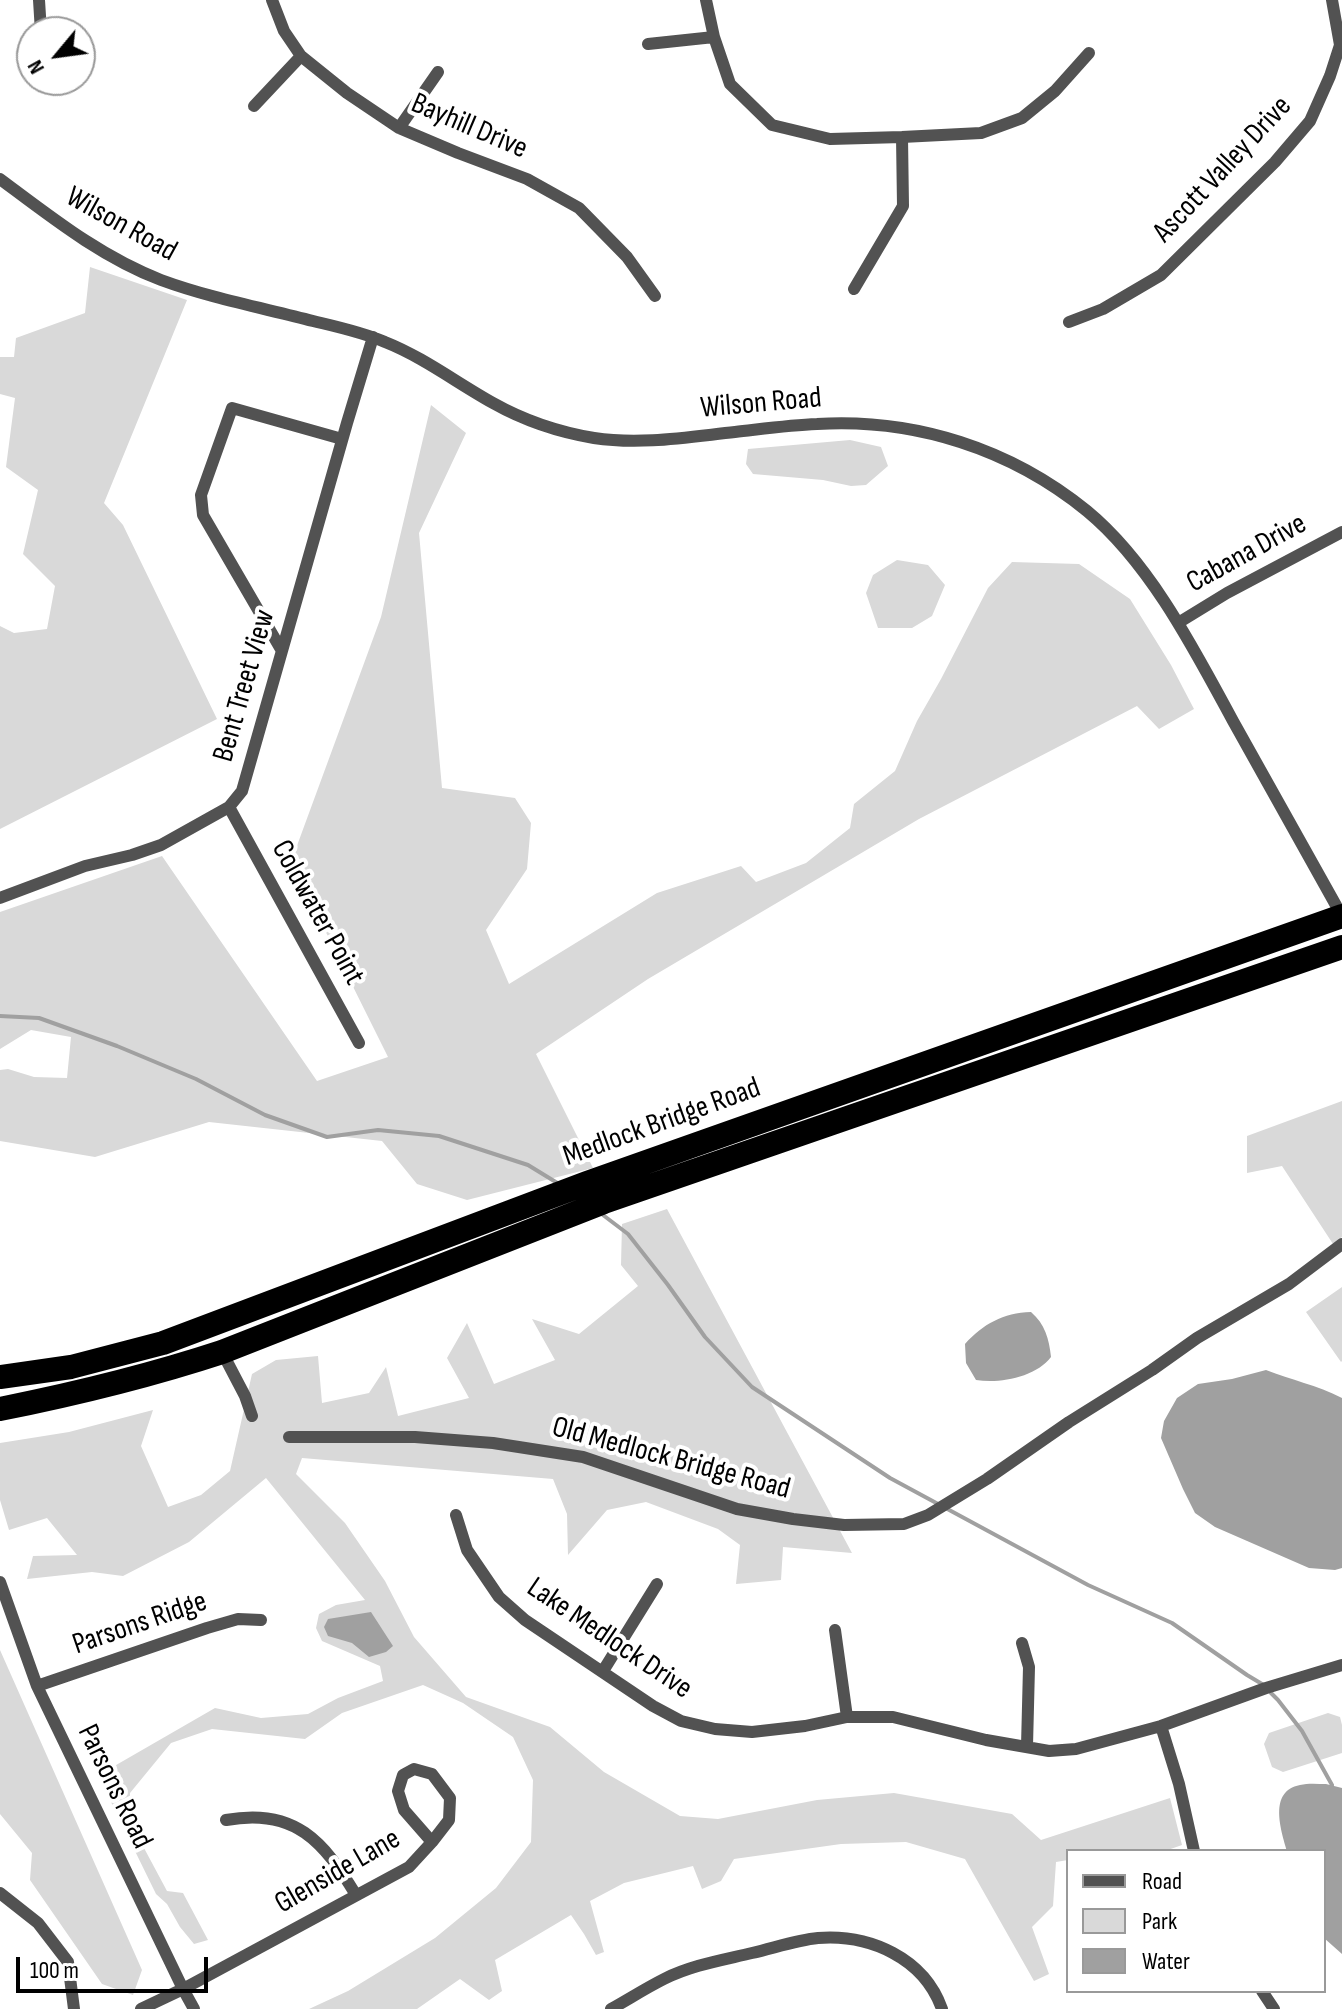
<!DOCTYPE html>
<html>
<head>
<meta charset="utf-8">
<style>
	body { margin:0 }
	#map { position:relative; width:1342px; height:2009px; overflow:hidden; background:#fff; font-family:"Sofia Sans Condensed",sans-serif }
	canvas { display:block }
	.legend { position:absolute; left:1066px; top:1849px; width:260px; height:144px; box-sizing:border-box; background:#fff; border:2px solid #999; margin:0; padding:10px 14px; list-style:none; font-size:24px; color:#000 }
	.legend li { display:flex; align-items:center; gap:16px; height:40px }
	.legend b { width:40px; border:2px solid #999 }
	.north { position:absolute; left:16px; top:16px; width:80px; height:80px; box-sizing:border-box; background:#fff; border:2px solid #999; border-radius:50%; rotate:241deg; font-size:22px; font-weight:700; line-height:32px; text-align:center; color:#000 }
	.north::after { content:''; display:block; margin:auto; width:28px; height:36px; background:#000; clip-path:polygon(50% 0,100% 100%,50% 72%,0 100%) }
	.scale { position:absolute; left:16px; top:1957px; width:192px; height:36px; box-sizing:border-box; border:4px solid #000; border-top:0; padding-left:10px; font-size:24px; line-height:28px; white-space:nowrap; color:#000; -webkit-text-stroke:6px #fff; paint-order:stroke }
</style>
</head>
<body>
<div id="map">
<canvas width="1342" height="2009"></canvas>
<ul class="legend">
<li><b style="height:10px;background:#525252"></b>Road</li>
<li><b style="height:22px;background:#d9d9d9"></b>Park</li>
<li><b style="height:22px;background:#a0a0a0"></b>Water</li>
</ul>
<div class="north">N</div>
<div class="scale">100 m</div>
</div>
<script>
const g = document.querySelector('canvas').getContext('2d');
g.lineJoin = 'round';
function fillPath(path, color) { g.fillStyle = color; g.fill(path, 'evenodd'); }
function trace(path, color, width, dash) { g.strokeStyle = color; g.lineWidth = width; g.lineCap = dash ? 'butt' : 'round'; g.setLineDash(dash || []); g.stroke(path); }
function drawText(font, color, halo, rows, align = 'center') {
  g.font = font + ' "Sofia Sans Condensed",sans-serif'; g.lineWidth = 8; g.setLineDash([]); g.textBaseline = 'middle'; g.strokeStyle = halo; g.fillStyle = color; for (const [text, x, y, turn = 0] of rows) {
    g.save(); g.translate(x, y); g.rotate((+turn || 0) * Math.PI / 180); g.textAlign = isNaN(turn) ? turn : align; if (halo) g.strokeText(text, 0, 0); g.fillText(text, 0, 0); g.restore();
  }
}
fillPath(new Path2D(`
	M90 267 187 300 104 503 123 525 217 719 0 829V626L14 633 47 629 55 586 23 554 38 490 6 467 15 398 0 394V357H14L16 338 85 313Z
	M431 405 466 433 419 533 442 788 515 798 531 823 527 869 486 930 509 984 657 893 741 866 756 882 806 863 850 828 854 804 895 771 917 721 941 679 988 588 1012 562 1079 564 1130 599 1171 665 1194 709 1159 729 1137 706 919 819 648 979 536 1054 593 1168 467 1200 417 1184 382 1141 209 1122 95 1157 0 1141V1070L8 1069 34 1077 67 1078 71 1037 31 1030 0 1049V912L162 856 317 1081 388 1057 291 862 381 617Z
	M850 440 881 447 888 466 866 485 851 486 823 480 753 474 746 464 748 449Z
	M897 560 928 565 945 585 932 616 912 628H878L866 593 873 575Z
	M1342 1101V1237L1333 1244 1282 1166 1247 1173V1136Z
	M667 1209 852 1553 783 1547 781 1580 736 1584 740 1545 718 1529 646 1502 607 1510 568 1555 567 1514 553 1479 302 1458 296 1474 345 1523 385 1581 414 1637 466 1697 550 1727 604 1772 680 1816 718 1819 817 1800 894 1793 1012 1814 1041 1840 1170 1798 1182 1845 1165 1851H1068V1860L1056 1862 1053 1906 1032 1927 1049 1974 1034 1981 965 1859 906 1842 841 1844 734 1859 721 1881 702 1889 693 1866 624 1883 590 1901 604 1952 596 1955 584 1934 571 1915 495 1960 502 1991 489 2000 460 1979 417 2009H309L348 1991 435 1938 496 1888 531 1842 533 1780 513 1737 463 1703 423 1685 342 1713 305 1739 212 1729 171 1743 130 1793 129 1820 167 1891 183 1893 208 1940 194 1944 180 1927 167 1904 156 1894 111 1802 104 1772 215 1708 261 1718 308 1714 338 1698 383 1681 380 1666 322 1641 316 1628 319 1614 336 1605 365 1600 266 1478 189 1542 123 1576 92 1572 27 1579 33 1556 77 1555 47 1518 9 1530 0 1500V1443L69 1432 153 1410 141 1446 168 1507 201 1495 230 1471 252 1374 276 1360 318 1356 322 1403 369 1393 386 1367 398 1416 469 1398 447 1358 467 1323 494 1384 555 1360 532 1319 579 1334 638 1286 621 1265 622 1224Z
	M1342 1287V1361L1341 1362 1306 1312Z
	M0 1650 142 1970 133 1995 102 1984 30 1880 32 1853 0 1814Z
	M1328 1713 1340 1717 1342 1725V1753L1283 1772 1272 1767 1264 1744 1269 1733Z`), '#d9d9d9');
fillPath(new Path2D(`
	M1031 1312C1045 1324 1049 1339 1051 1357 1036 1377 1000 1384 976 1380L966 1363 965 1344C983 1324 1003 1313 1031 1312Z
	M1266 1370C1291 1380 1317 1385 1342 1398V1568L1335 1570 1309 1568 1215 1527 1195 1513 1183 1489 1161 1438 1164 1421 1177 1398 1198 1384 1232 1379Z
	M371 1612 393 1646 386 1652 369 1657 352 1643 328 1636 324 1627 328 1619Z
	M1326 1784 1342 1788V1954L1324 1938V1851H1287C1281 1830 1268 1791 1300 1785 1308 1783 1318 1784 1326 1784Z`), '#a0a0a0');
trace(new Path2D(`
	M0 1016 39 1018 117 1046 196 1079 265 1115 327 1137 378 1130 439 1136 528 1165 559 1184
	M599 1212 628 1234 668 1285 705 1337 752 1387 890 1478 1088 1585 1172 1623 1247 1675 1262 1684 1278 1700 1302 1731 1332 1785`), '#a0a0a0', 4);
trace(new Path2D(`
	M39 0 41 32
	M272 0 284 31 301 56 347 93 399 128 458 153 527 179 579 208 627 257 655 296
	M706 0 714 37 730 84 772 125 830 139 902 137 981 133 1022 118 1055 91 1089 53
	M648 44 714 37
	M48 80 59 84 67 80
	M254 106 301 56
	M399 128 438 72
	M0 179C51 217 101 257 161 280 210 298 263 308 313 321 338 327 362 332 385 342 423 357 457 383 493 403 525 421 558 432 594 438 641 445 688 437 735 432 762 429 790 425 817 424 915 418 1011 449 1087 511 1150 563 1194 649 1233 721 1270 786 1306 851 1342 916
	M854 289 903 206 902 137
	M1069 322 1103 309 1161 275 1275 162 1310 121 1330 76 1340 45 1332 0
	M1178 623 1227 593 1342 532
	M282 651 203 515 201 495 232 408 342 439
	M229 807 359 1043
	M0 898 85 866 132 855 161 845 229 807 242 791 347 423 373 337
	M222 1352 245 1396 252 1416
	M289 1437H415L493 1443 583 1457 737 1509 793 1519 844 1525 904 1524 928 1515 987 1479 1069 1422 1152 1370 1197 1338 1289 1284 1342 1244
	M456 1515 467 1550 499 1597 525 1620 653 1706 681 1721 715 1729 752 1732 805 1726 847 1717H893L986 1740 1049 1751 1076 1749 1161 1726 1266 1688 1342 1665
	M0 1582 37 1686 183 1989 194 2009
	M835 1630 847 1717
	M1022 1643 1029 1667 1027 1746
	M603 1671 657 1584
	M37 1686 207 1628 238 1619 261 1620
	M1161 1726 1179 1784 1194 1851
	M414 1769 432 1774 450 1798 449 1820 432 1842 404 1810 398 1791 403 1775Z
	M226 1820C295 1807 324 1842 356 1895
	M0 1893 38 1923 68 1962 74 2009
	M1262 1991 1274 2009
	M141 2009 183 1989 409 1867 432 1842
	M611 2009C629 1999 646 1988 664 1979 692 1965 723 1960 752 1953 774 1948 797 1940 818 1938 870 1934 924 1958 942 2009`), '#525252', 12);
trace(new Path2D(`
	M0 1377 71 1367 163 1343 587 1183 1342 916
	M0 1409C75 1394 149 1376 222 1352L604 1202 1342 947`), '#000', 24);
drawText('30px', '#000', '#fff', [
	["Bayhill Drive",469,127,23],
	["Ascott Valley Drive",1223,170,-47],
	["Wilson Road",121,225,29],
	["Wilson Road",761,404,-5],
	["Cabana Drive",1247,554,-29],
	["Bent Treet View",245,686,-74],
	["Coldwater Point",317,913,61],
	["Medlock Bridge Road",662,1123,-20],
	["Old Medlock Bridge Road",671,1459,15],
	["Parsons Ridge",140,1624,-19],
	["Lake Medlock Drive",609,1639,34],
	["Parsons Road",114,1787,64],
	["Glenside Lane",338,1872,-30]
]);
</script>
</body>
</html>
